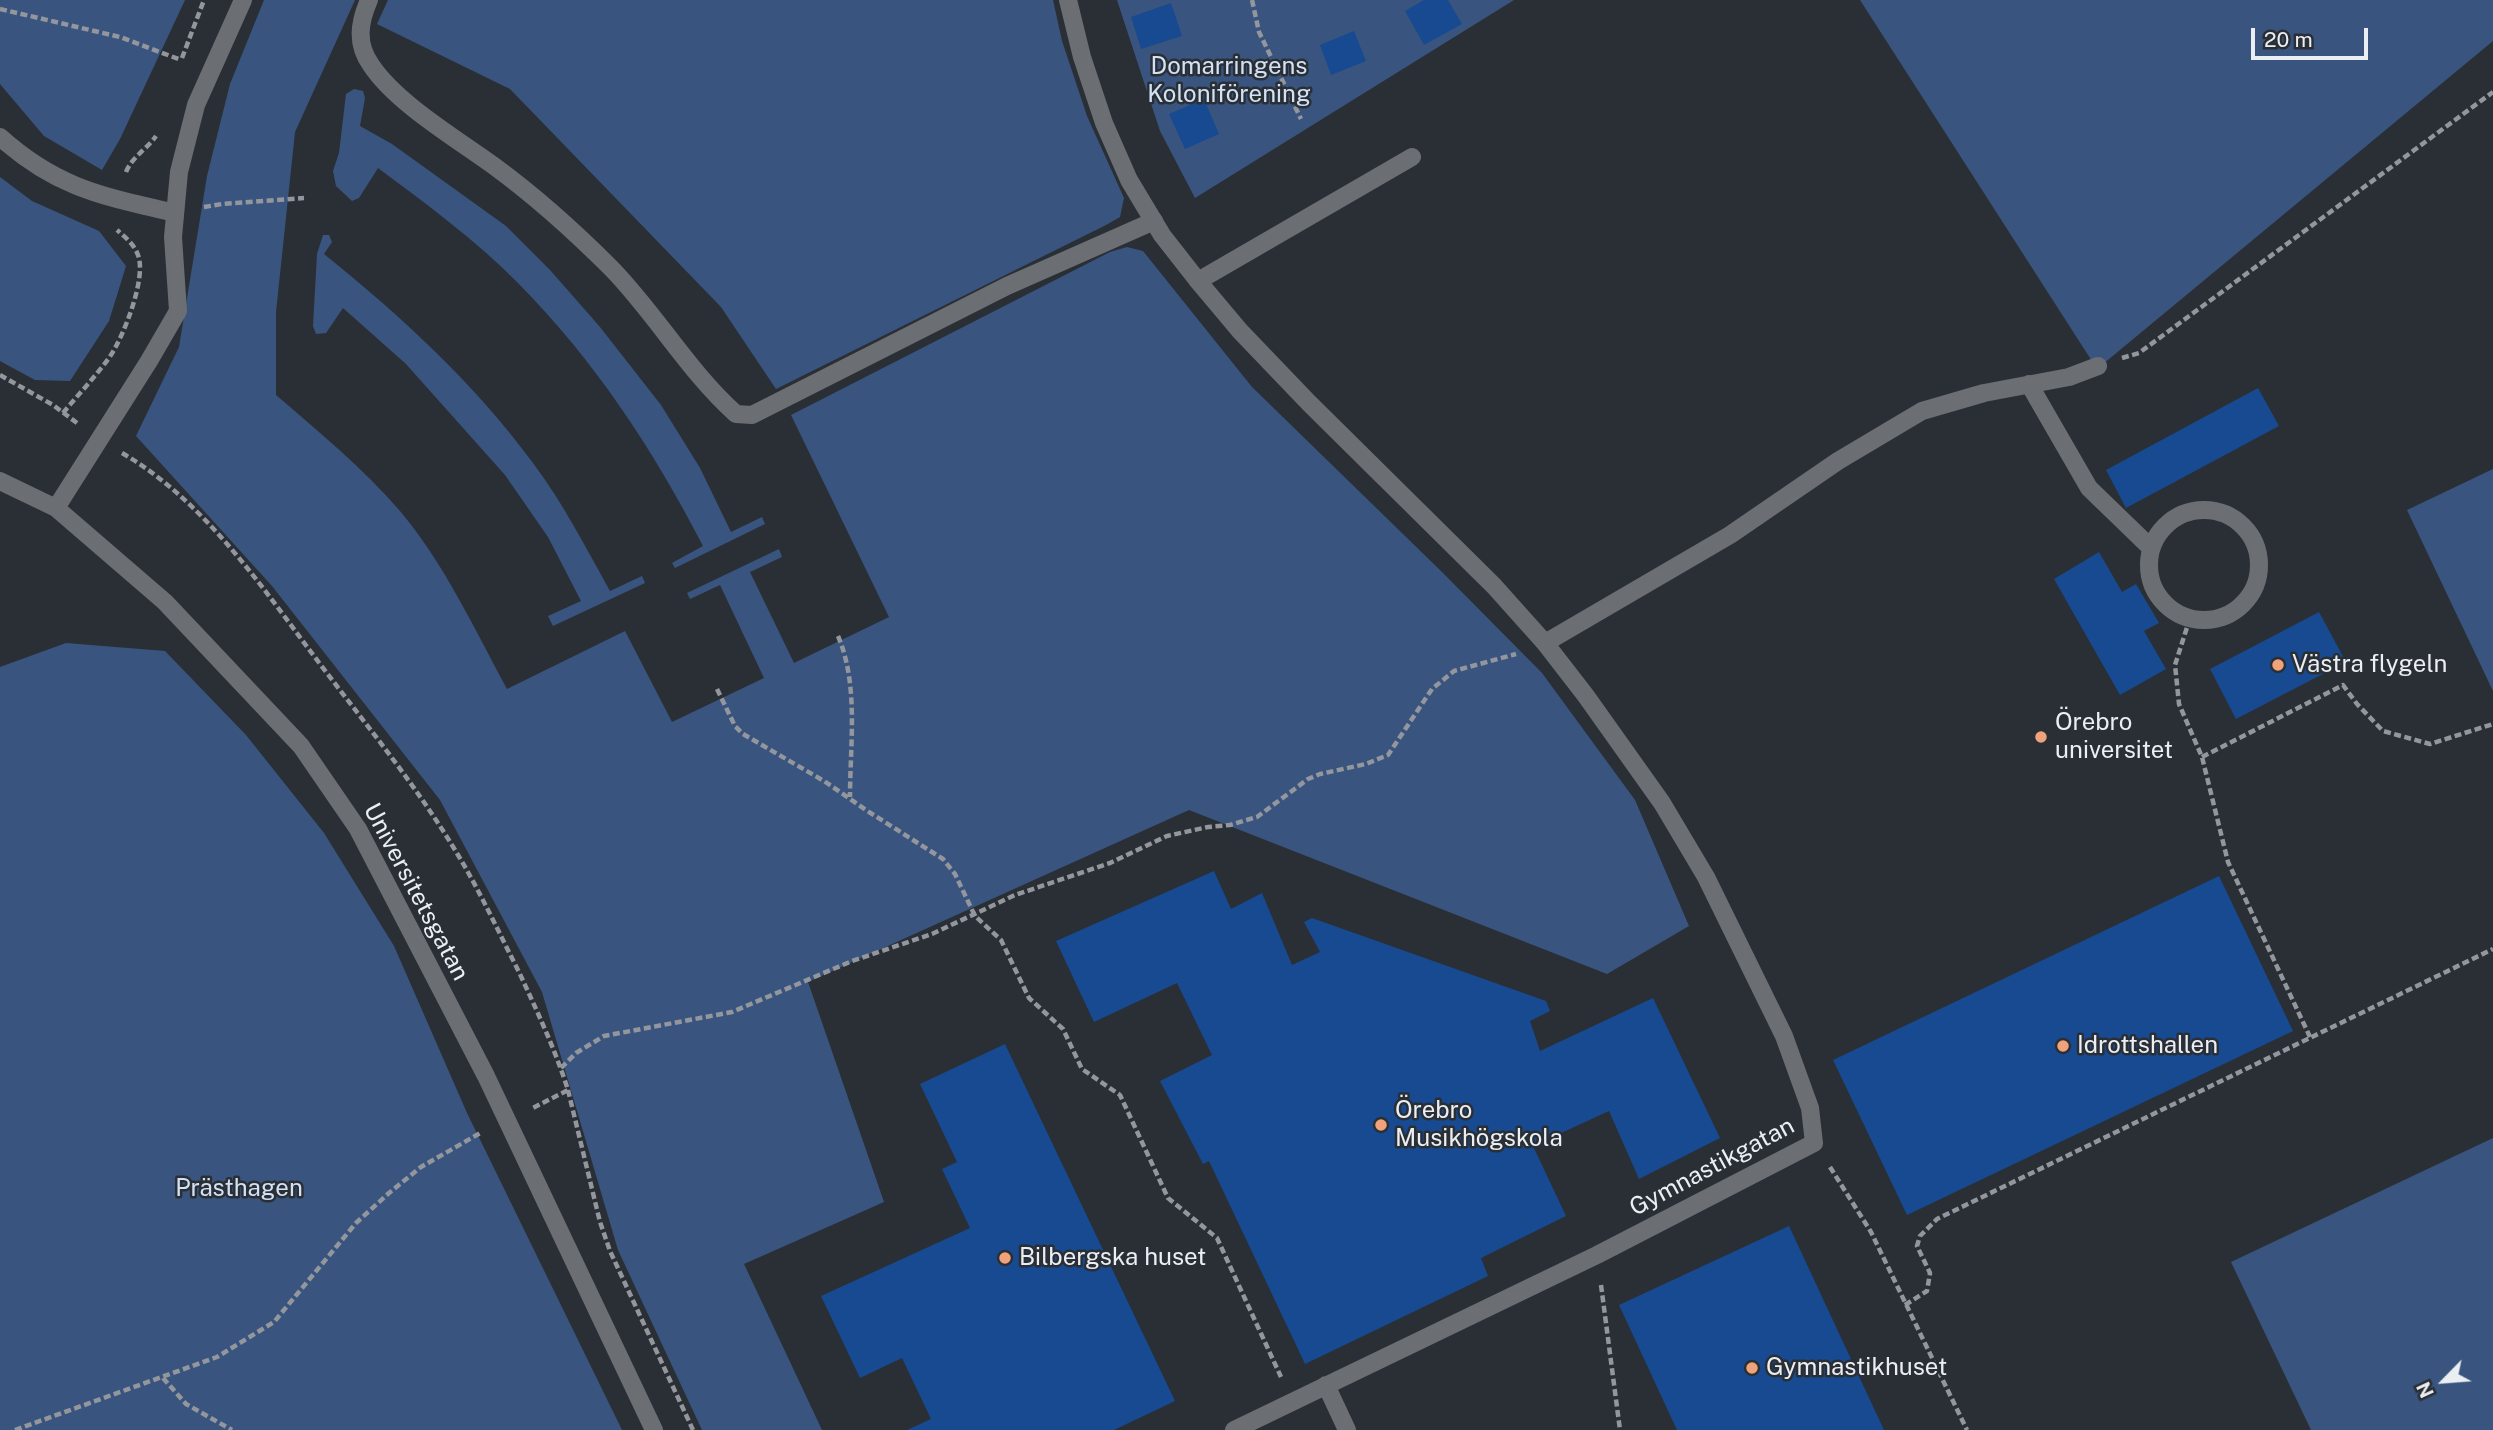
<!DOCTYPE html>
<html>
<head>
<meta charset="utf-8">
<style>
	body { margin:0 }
	#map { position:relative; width:2493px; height:1430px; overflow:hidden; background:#2a2f36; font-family:"Public Sans",sans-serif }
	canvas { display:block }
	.north { position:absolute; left:2409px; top:1346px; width:70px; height:70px; -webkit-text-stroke:5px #2a2f36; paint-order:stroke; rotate:245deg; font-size:19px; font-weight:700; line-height:28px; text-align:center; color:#ebeef3 }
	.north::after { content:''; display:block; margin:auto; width:24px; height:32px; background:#ebeef3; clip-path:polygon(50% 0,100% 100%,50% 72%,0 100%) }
	.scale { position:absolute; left:2251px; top:28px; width:117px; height:32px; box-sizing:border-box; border:4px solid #ebeef3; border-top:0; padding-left:9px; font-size:21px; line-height:24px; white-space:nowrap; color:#ebeef3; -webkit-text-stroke:5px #2a2f36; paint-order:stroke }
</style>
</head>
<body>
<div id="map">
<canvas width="2493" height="1430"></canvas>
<div class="north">N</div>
<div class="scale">20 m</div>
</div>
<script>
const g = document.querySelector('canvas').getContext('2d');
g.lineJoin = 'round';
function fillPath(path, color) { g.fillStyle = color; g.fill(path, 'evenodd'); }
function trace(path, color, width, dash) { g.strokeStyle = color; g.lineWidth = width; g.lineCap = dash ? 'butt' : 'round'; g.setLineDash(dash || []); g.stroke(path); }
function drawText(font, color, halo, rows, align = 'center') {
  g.font = font + ' "Public Sans",sans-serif'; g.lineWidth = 5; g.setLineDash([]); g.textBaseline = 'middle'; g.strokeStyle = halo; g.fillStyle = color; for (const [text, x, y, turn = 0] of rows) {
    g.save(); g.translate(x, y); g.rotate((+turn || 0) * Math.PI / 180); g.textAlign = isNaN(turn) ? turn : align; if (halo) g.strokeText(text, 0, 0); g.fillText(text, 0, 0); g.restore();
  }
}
fillPath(new Path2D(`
	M0 0H185L120 139 102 170 44 136 0 84Z
	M264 0H355L295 132 276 312V395C319 432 363 468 400 511 444 563 475 630 507 689L625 631 672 722 764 678 720 585 690 599 687 593 779 549 782 557 750 572 794 663 889 617 791 415 1110 252 1127 247 1143 251 1252 387 1442 572 1542 673 1635 800 1689 926 1607 974 1189 810 808 982 884 1202 744 1264 822 1430H702L618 1250 542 992 440 800 272 586 136 436 179 347 207 176 230 84Z
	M388 0H1053L1062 41 1087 116 1124 198 1120 217 1106 225 776 389 721 307 510 89 377 24Z
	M1117 0H1514L1195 198 1160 131Z
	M1860 0H2493V41L2097 369Z
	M354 89 363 91 365 98 360 126 392 144 506 226 550 270 600 327 661 405 700 468 731 532 762 517 765 524 675 568 672 563 703 546C653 449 595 361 518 283 476 240 426 204 378 168L359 198 352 201 336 186 333 171 339 153 346 94Z
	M0 177 32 201 99 231 126 266 109 321 70 381 35 380 0 361Z
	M323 235H329L332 242 324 254C401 316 474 383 533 463 563 503 586 548 610 591L642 576 645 583 553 626 548 616 581 601 548 537 505 475 406 364 343 308 326 333 316 334 313 326 317 254Z
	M2493 469V691L2407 510Z
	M66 643 165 651 246 735 324 833 394 946 467 1113 622 1430H0V667Z
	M2493 1138V1430H2311L2231 1262Z`), '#39557f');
fillPath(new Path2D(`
	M1424 0H1448L1462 24 1424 45 1405 11Z
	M1171 3 1182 36 1141 49 1131 17Z
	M1354 31 1366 61 1331 75 1320 45Z
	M1204 99 1219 134 1185 149 1169 114Z
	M2258 388 2279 426 2126 508 2106 470Z
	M2099 552 2122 592 2136 584 2159 623 2144 631 2166 669 2120 695 2054 579Z
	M2319 612 2346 662 2236 719 2210 669Z
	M1214 871 1231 909 1262 893 1292 965 1320 952 1304 922 1312 918 1546 1001 1550 1011 1530 1021 1540 1051 1653 998 1720 1138 1639 1179 1609 1111 1533 1146 1566 1216 1481 1258 1488 1276 1305 1364 1209 1161 1203 1164 1160 1081 1212 1055 1177 983 1094 1022 1056 941Z
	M2219 876 2293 1031 1907 1215 1833 1060Z
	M1005 1044 1175 1401 1114 1430H907L931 1419 902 1358 860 1378 821 1296 970 1228 942 1169 957 1162 920 1084Z
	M1789 1226 1884 1430H1677L1619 1305Z`), '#174a90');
trace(new Path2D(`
	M1252 0 1259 32 1301 119
	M0 9 120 37 181 60
	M182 58 204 0
	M126 172C132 157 147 149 156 136
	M204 207 222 204 304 198
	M2122 358 2139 353 2493 92
	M0 375 53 405 77 423
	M63 413C78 395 95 377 109 358 123 338 147 278 138 255 134 244 125 237 117 230
	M122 453C203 500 259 583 314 656 362 720 414 782 455 850 479 889 498 931 519 972 537 1011 555 1049 568 1090L531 1109
	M2190 618 2175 665 2179 704 2202 757 2228 862 2310 1037
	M838 636C859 685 850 745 850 797
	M717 689 735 726 743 734 824 781 869 812 943 859 955 874 975 916 1001 940 1029 998 1063 1029 1082 1069 1120 1095 1168 1198 1217 1238 1281 1377
	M2202 757 2343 685 2357 704 2383 731 2430 744 2493 724
	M561 1068 576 1053 604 1036 732 1012 852 961 932 934 1015 895 1110 863 1167 836 1208 827 1230 825 1257 817 1308 779 1320 774 1366 764 1388 755 1432 689 1454 671 1516 654
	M568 1090 600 1222 610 1251 693 1430
	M1830 1167 1871 1232 1967 1430
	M1601 1285 1620 1430
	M1905 1305 1927 1291 1930 1273 1917 1246 1920 1236 1937 1219 2493 949
	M163 1378 186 1404 232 1430
	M15 1430 217 1357 274 1322 356 1223 389 1193 421 1167 482 1132`), '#93979d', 4.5, [7, 3.5]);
trace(new Path2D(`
	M369 0C359 23 356 44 371 65 396 103 457 139 494 166 535 196 575 232 611 268 656 314 688 371 736 414L752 415 1007 286 1154 221
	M0 137C58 189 103 196 175 213
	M1198 281 1412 157
	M2029 384 2089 488 2151 548
	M2149 565a55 55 0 1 1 110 0a55 55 0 1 1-110 0Z
	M1545 643 1730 535 1838 461 1922 411 1984 393 2069 377 2098 366`), '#6b6e72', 18);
trace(new Path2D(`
	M1068 0 1082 57 1104 123 1129 180 1162 235 1198 281 1240 331 1309 403 1494 586 1545 643 1586 696 1662 803 1706 877 1784 1036 1810 1108 1814 1143 1597 1255 1234 1430
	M1326 1385 1347 1430`), '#6b6e72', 18);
trace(new Path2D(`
	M0 481 56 508 165 602 301 746 358 829 486 1076 654 1430
	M56 508 149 361 178 311 173 237 179 172 196 105 243 0`), '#6b6e72', 18);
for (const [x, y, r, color] of [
	[2278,665,7,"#f0a27a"],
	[2041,737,7,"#f0a27a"],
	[2063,1046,7,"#f0a27a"],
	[1381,1125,7,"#f0a27a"],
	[1005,1258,7,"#f0a27a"],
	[1752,1368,7,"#f0a27a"]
]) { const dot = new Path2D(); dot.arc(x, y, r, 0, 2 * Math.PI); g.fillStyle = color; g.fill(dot); trace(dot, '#2a2f36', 2.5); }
drawText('24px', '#d3e1f5', '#2a2f36', [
	["Domarringens",1229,67],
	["Koloniförening",1229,95],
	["Prästhagen",239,1189]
]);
drawText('24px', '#ebeef3', '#2a2f36', [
	["Västra flygeln",2292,665],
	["Örebro",2055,723],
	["universitet",2055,751],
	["Idrottshallen",2077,1046],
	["Örebro",1395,1111],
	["Musikhögskola",1395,1139],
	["Bilbergska huset",1019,1258],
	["Gymnastikhuset",1766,1368]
], 'left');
drawText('24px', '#ebeef3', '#2a2f36', [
	["Universitetsgatan",416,892,62],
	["Gymnastikgatan",1712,1167,-28]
]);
</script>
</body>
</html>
